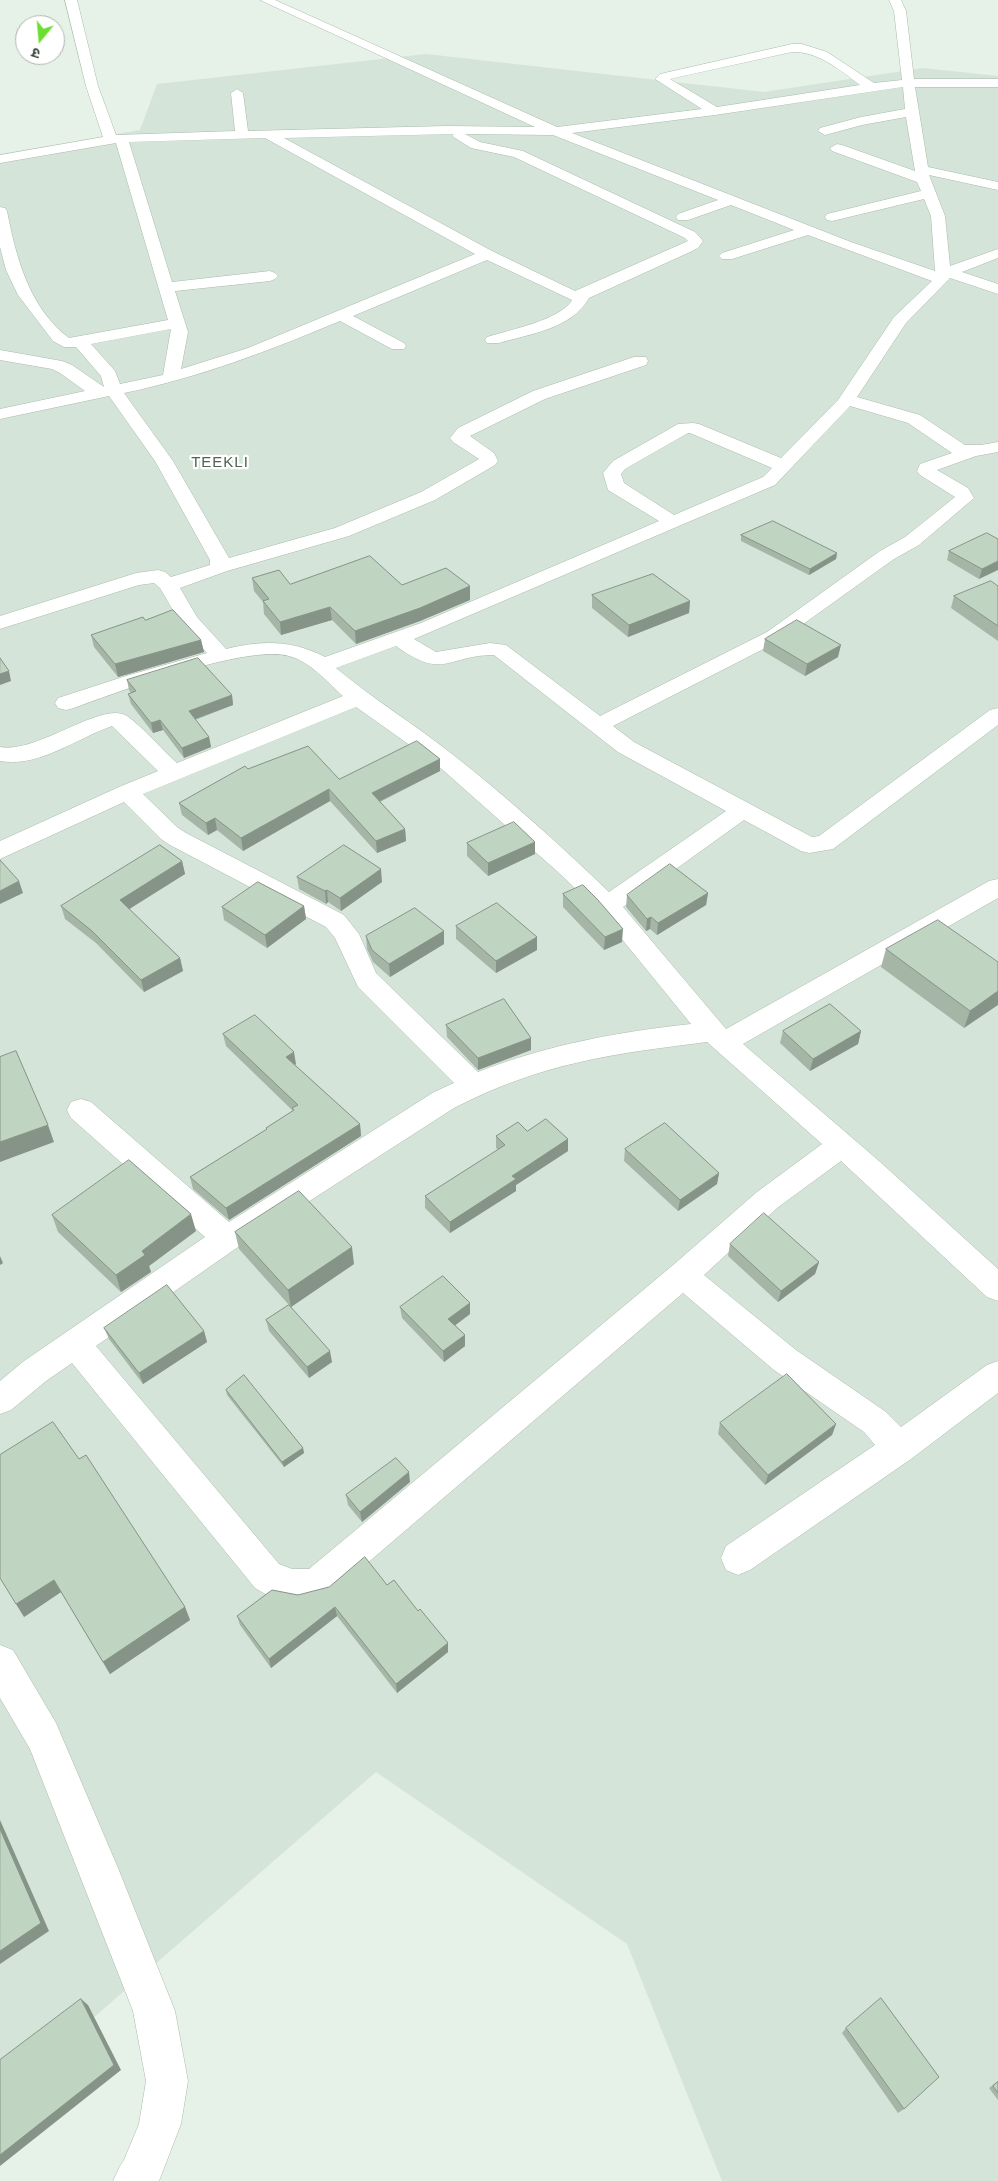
<!DOCTYPE html>
<html>
<head>
<meta charset="utf-8">
<style>
	body { margin:0 }
	#map { position:relative; width:998px; height:2181px; overflow:hidden; background:#e6f1e8; font-family:Arial,"Noto Sans Devanagari",sans-serif }
	canvas { display:block }
	.north { position:absolute; left:15px; top:15px; width:50px; height:50px; box-sizing:border-box; background:#fff; border:1px solid #afb4af; border-radius:50%; rotate:197deg; font-size:14px; font-weight:700; line-height:20px; text-align:center; color:#364338 }
	.north::after { content:''; display:block; margin:auto; width:18px; height:22px; background:#6bdf2f; clip-path:polygon(50% 0,100% 100%,50% 72%,0 100%) }
</style>
</head>
<body>
<div id="map">
<canvas width="998" height="2181"></canvas>
<div class="north">उ</div>
</div>
<script>
const g = document.querySelector('canvas').getContext('2d');
g.lineJoin = 'round';
function fillPath(path, color) { g.fillStyle = color; g.fill(path, 'evenodd'); }
function trace(path, color, width, dash) { g.strokeStyle = color; g.lineWidth = width; g.lineCap = dash ? 'butt' : 'round'; g.setLineDash(dash || []); g.stroke(path); }
function drawText(font, color, halo, rows, align = 'center') {
  g.font = font + ' Arial,sans-serif'; g.lineWidth = 4.5; g.setLineDash([]); g.textBaseline = 'middle'; g.strokeStyle = halo; g.fillStyle = color; for (const [text, x, y, turn = 0] of rows) {
    g.save(); g.translate(x, y); g.rotate((+turn || 0) * Math.PI / 180); g.textAlign = isNaN(turn) ? turn : align; if (halo) g.strokeText(text, 0, 0); g.fillText(text, 0, 0); g.restore();
  }
}
fillPath(new Path2D(`
	M426 54 764 92 923 68 998 76V2181H722L627 1944 376 1772 0 2099V154L140 130 157 84Z`), '#d5e4d8');
const street = new Path2D(`
	M65 0H77L98 86 116 135 235 131 231 93 237 89 243 93 248 131 446 126 535 127 260 0H275L557 127 702 109 655 79 660 74 792 44H802L827 52 874 83 902 80 894 11 889 0H901L906 11 914 79H998V87H915L928 167 998 182V190L929 175 945 216 950 266 998 249V258L962 272 998 284V294L950 278 906 323 857 397 920 415 965 445H981L998 442V452L976 456 937 470 968 488 974 498 919 545 894 559 781 640 613 726 634 742 812 837 819 836 990 710 998 708V725L833 849 809 853 801 851 744 820 623 907 726 1029 989 881 998 879V898L743 1044 879 1161 998 1269V1301L987 1297 841 1161 777 1208 704 1275 796 1350 886 1412 901 1427 987 1365 998 1361V1393L911 1459 750 1570 738 1575 726 1570 721 1558 726 1546 875 1445 864 1432 774 1370 683 1293 330 1595C300 1607 283 1605 255 1588L72 1363 46 1381 11 1410 0 1414V1381L24 1361 205 1237 71 1118 67 1110 71 1102 81 1099 91 1102 229 1222 434 1092 454 1083 358 987 335 938 326 927 170 845 161 839 124 802 0 859V841L119 787 158 771 112 726C77 738 39 768 0 761V747C38 754 102 700 127 716 143 727 162 750 177 763L343 696C326 681 311 662 289 656 248 644 117 692 74 708L66 710 58 708 55 703 58 698 126 676 207 653 181 624 160 588 154 583 139 585 0 629V616L136 573 158 570 165 572 171 577 210 565V560L155 461 109 396 0 419V409L85 391 60 373 52 369 0 360V350L62 361 72 365 104 387 101 376 76 347H64L53 341 18 295 6 270 0 247V207L5 208 7 211C16 257 29 308 69 338L168 320 116 143 0 163V155L103 137 86 86ZM792 52C818 51 840 70 860 85L717 107 670 79ZM903 87 905 109 861 117 820 128 818 131 825 135 862 125 906 117 915 171 842 145 837 144 830 148 832 151 917 182 921 191 827 214 825 217 827 220 832 221 924 199 931 216 935 271 851 242 572 133 715 115ZM454 134 452 136 471 148 514 157 685 238 688 241 575 291 492 251 284 138ZM465 134 553 135 718 200 678 214 676 217 678 220H688L731 205 794 230 722 253 719 256 722 259H732L808 235 932 281 894 317 838 400 781 458 699 424 693 423 678 424 613 461 603 473 608 490 659 521 421 623 325 657C292 640 262 640 226 649L197 617 180 588 227 571 349 536 435 500 495 465 498 461 494 453 470 436 545 399 646 365 648 361 646 357H634L533 391 458 428 450 438 453 442 479 459 421 492 335 528 229 558 173 461 124 393C201 377 268 351 340 321L392 349H404L406 346 404 343 353 316 487 260 572 300C561 320 509 330 487 337L485 340 487 343H499C529 334 572 329 589 298L690 252 698 248 703 241 695 232 523 151 480 142ZM265 138 475 254 248 348 181 369 188 332 175 291 270 281 275 279 278 276 275 273 270 271 172 282 129 142ZM171 329 163 375 120 384 115 371 91 344ZM850 406 908 423 952 453 920 464 917 471 920 475 955 497 905 537 880 551 767 632 600 716 506 645 490 643 436 652 414 639 775 485ZM688 433H690L772 468 763 477 674 515 624 483 621 474 625 469ZM396 646C444 681 447 655 494 655L618 752 726 811 609 892C559 844 507 797 452 754 414 724 373 699 336 668ZM356 707 435 763 558 872 599 911 691 1024C617 1032 547 1045 478 1072L376 973 359 934 344 915 186 833 177 827 143 794ZM707 1042 822 1144 757 1192 672 1266 309 1569H292L279 1564 96 1346 238 1247 454 1108C541 1063 611 1054 707 1042Z
	M0 1645 13 1650 56 1723 118 1868 175 2011 188 2081 181 2124 159 2181H113L120 2166 124 2160 139 2124 146 2081 133 2011 30 1749 0 1698Z`);
trace(street, '#aabbad', 1);
fillPath(street, '#fff');
fillPath(new Path2D(`
	M741 535 837 553 836 559 809 575 741 541Z
	M998 539 979 579 947 560 949 551Z
	M252 578 290 584 470 586V600L420 621 356 644 332 620 281 635 264 614 263 602 254 591Z
	M998 586V641L951 608 954 596Z
	M592 595 690 601 689 613 628 637 592 608Z
	M145 620 201 640 204 652 118 677 94 647 91 635Z
	M765 639 838 657 805 676 763 651Z
	M127 680 232 695 233 705 195 720 209 737 211 747 184 758 163 730 153 733 131 704 128 694 131 693 129 690Z
	M440 759V771L380 802 405 829 406 841 377 853 330 801 243 851 217 830 208 835 182 815 179 803 248 769 339 779Z
	M535 842V854L488 876 467 856V843Z
	M182 861 185 874 129 909 180 958 183 971 144 992 96 943 65 919 61 906Z
	M297 877 382 882 341 911 328 902 326 904 299 889Z
	M708 893 706 905 657 935 650 929 646 931 626 907 627 895Z
	M563 894 622 942 604 950 563 907Z
	M304 906 306 919 267 948 224 920 222 907Z
	M456 926 537 950 496 973 456 939Z
	M444 931V944L390 977 373 962 367 949 366 936Z
	M886 949 998 962 964 1028 881 967Z
	M446 1025 531 1038V1050L478 1070 447 1037Z
	M783 1031H861L858 1044 810 1071 780 1043Z
	M223 1034 296 1064 295 1065 360 1124 361 1136 229 1220 193 1189 190 1177 266 1130V1128L293 1111 292 1110 226 1046Z
	M527 1131 568 1139V1151L516 1185V1191L450 1233 425 1208V1196L498 1150 496 1148V1136Z
	M625 1149 719 1173 717 1184 678 1211 624 1161Z
	M52 1215 196 1231 149 1266 151 1272 121 1292 58 1232Z
	M235 1232 354 1264 291 1307 332 1362 309 1378 269 1331 266 1320 289 1305 239 1249Z
	M730 1244 819 1262 815 1274 778 1302 728 1256Z
	M470 1303V1314L455 1325 465 1335V1346L444 1362 402 1318 400 1307Z
	M104 1328 204 1331 207 1342 143 1384 109 1339Z
	M226 1390 303 1448 304 1453 284 1467 227 1395Z
	M720 1423 836 1424 832 1435 765 1485 718 1434Z
	M79 1459 185 1607 190 1620 110 1674 61 1592 24 1617Z
	M410 1482 362 1522 348 1505 346 1495Z
	M387 1585 448 1652 397 1693 337 1616 271 1668 240 1625 237 1616 298 1595Z
	M846 2028 904 2109 898 2113 842 2033Z
	M998 2081V2100L989 2088Z`), '#a5b6a7');
fillPath(new Path2D(`
	M837 553 836 559 809 575 810 569Z
	M998 561V570L979 579 982 569Z
	M470 586V600L420 621 356 644 355 631Z
	M690 601 689 613 628 637 629 625Z
	M330 607 332 620 281 635 280 622Z
	M201 640 204 652 118 677 115 664Z
	M841 645 838 657 805 676 807 664Z
	M9 671 11 681 0 685V674Z
	M232 695 233 705 190 721 189 711Z
	M160 720 163 730 153 733 151 723Z
	M209 737 211 747 184 758 182 748Z
	M440 759V771L372 805V793Z
	M329 789 330 801 243 851 241 838Z
	M215 818 217 830 208 835 206 823Z
	M405 829 406 841 377 853 376 841Z
	M535 842V854L488 876V863Z
	M182 861 185 874 123 913 120 900Z
	M381 869 382 882 341 911 340 898Z
	M19 881 23 893 0 904V891Z
	M327 890 328 902 326 904 325 891Z
	M708 893 706 905 657 935 658 923Z
	M304 906 306 919 267 948 265 935Z
	M651 917 650 929 646 931 647 919Z
	M623 929 622 942 604 950 605 937Z
	M444 931V944L390 977 389 964Z
	M537 937V950L496 973V961Z
	M180 958 183 971 144 992 141 980Z
	M998 991V1005L964 1028 970 1011Z
	M861 1031 858 1044 810 1071 813 1059Z
	M531 1038V1050L478 1070V1058Z
	M294 1052 296 1064 288 1069 286 1057Z
	M360 1124 361 1136 229 1220 226 1208Z
	M48 1125 54 1142 0 1162V1142Z
	M568 1139V1151L516 1185V1191L450 1233V1222L512 1176Z
	M719 1173 717 1184 678 1211 680 1200Z
	M191 1214 196 1231 149 1266 151 1272 121 1292 116 1275 142 1251Z
	M352 1247 354 1264 291 1307 288 1290Z
	M0 1256 3 1263 0 1265Z
	M819 1262 815 1274 778 1302 781 1291Z
	M470 1303V1314L449 1330 448 1319Z
	M204 1331 207 1342 143 1384 139 1373Z
	M465 1335V1346L444 1362 443 1351Z
	M330 1351 332 1362 309 1378 307 1367Z
	M836 1424 832 1435 765 1485 768 1475Z
	M303 1448 304 1453 284 1467 282 1462Z
	M409 1472 410 1482 362 1522 360 1512Z
	M54 1580 61 1592 24 1617 16 1604Z
	M185 1607 190 1620 110 1674 103 1662Z
	M335 1607 337 1616 271 1668 269 1659Z
	M448 1643V1652L397 1693 396 1684Z
	M0 1820 49 1931 0 1964Z
	M81 1999 88 2005 121 2070 0 2166V2155Z`), '#869488');
const building = new Path2D(`
	M773 521 837 553 810 569 741 535Z
	M987 533 998 539V561L982 569 949 551Z
	M370 556 402 585 446 568 470 586 420 608 355 631 330 607 280 622 263 601 269 599 252 578 279 570 290 584Z
	M653 574 690 601 629 625 592 595Z
	M991 581 998 586V626L954 596Z
	M173 610 201 640 115 664 91 635 143 617 145 620Z
	M797 620 841 645 807 664 765 639Z
	M0 658 9 671 0 674Z
	M198 658 232 695 189 711 209 737 182 748 160 720 151 723 128 694 136 691 127 680Z
	M417 741 440 759 372 793 405 829 376 841 329 789 241 838 215 818 206 823 179 803 245 766 248 769 308 746 339 779Z
	M514 822 535 842 488 863 467 843Z
	M160 845 182 861 120 900 180 958 141 980 92 931 61 906Z
	M344 845 381 869 340 898 327 890 325 891 297 877Z
	M0 860 19 881 0 891Z
	M670 864 708 893 658 923 651 917 647 919 627 895Z
	M258 882 304 906 265 935 222 907Z
	M583 885 598 900 623 929 605 937 563 894Z
	M497 903 537 937 496 961 456 926Z
	M415 908 444 931 389 964 372 950 366 936Z
	M938 920 998 962V991L970 1011 886 949Z
	M504 999 531 1038 478 1058 446 1025Z
	M830 1004 861 1031 813 1059 783 1031Z
	M255 1015 294 1052 286 1057 360 1124 226 1208 190 1177 267 1129 266 1128 294 1110 292 1108 298 1105 223 1034Z
	M16 1051 48 1125 0 1142V1057Z
	M546 1119 568 1139 512 1176 516 1179 450 1222 425 1196 505 1145 496 1136 518 1122 527 1131Z
	M665 1123 719 1173 680 1200 625 1149Z
	M129 1160 191 1214 142 1251 145 1255 116 1275 52 1215Z
	M299 1191 352 1247 288 1290 235 1232Z
	M764 1213 819 1262 781 1291 730 1244Z
	M443 1276 470 1303 448 1319 465 1335 443 1351 400 1307Z
	M167 1285 204 1331 139 1373 104 1328Z
	M289 1305 330 1351 307 1367 266 1320Z
	M787 1374 836 1424 768 1475 720 1423Z
	M244 1375 303 1448 282 1462 226 1390Z
	M53 1422 79 1459 86 1455 185 1607 103 1662 54 1580 16 1604 0 1578V1455Z
	M396 1458 409 1472 360 1512 346 1495Z
	M365 1557 387 1585 394 1580 418 1611 420 1609 448 1643 396 1684 335 1607 269 1659 237 1616 272 1590 298 1595 329 1587Z
	M0 1829 41 1923 0 1951Z
	M881 1998 939 2077 904 2109 846 2028Z
	M81 1999 114 2065 0 2155V2060Z
	M998 2082V2093L993 2086Z`);
fillPath(building, '#c0d4c2');
trace(building, '#869488', 1);
g.letterSpacing = '1px';
drawText('15px', '#4f6451', '#fff', [
	["TEEKLI",220,463]
]);
g.letterSpacing = '0px';
</script>
</body>
</html>
